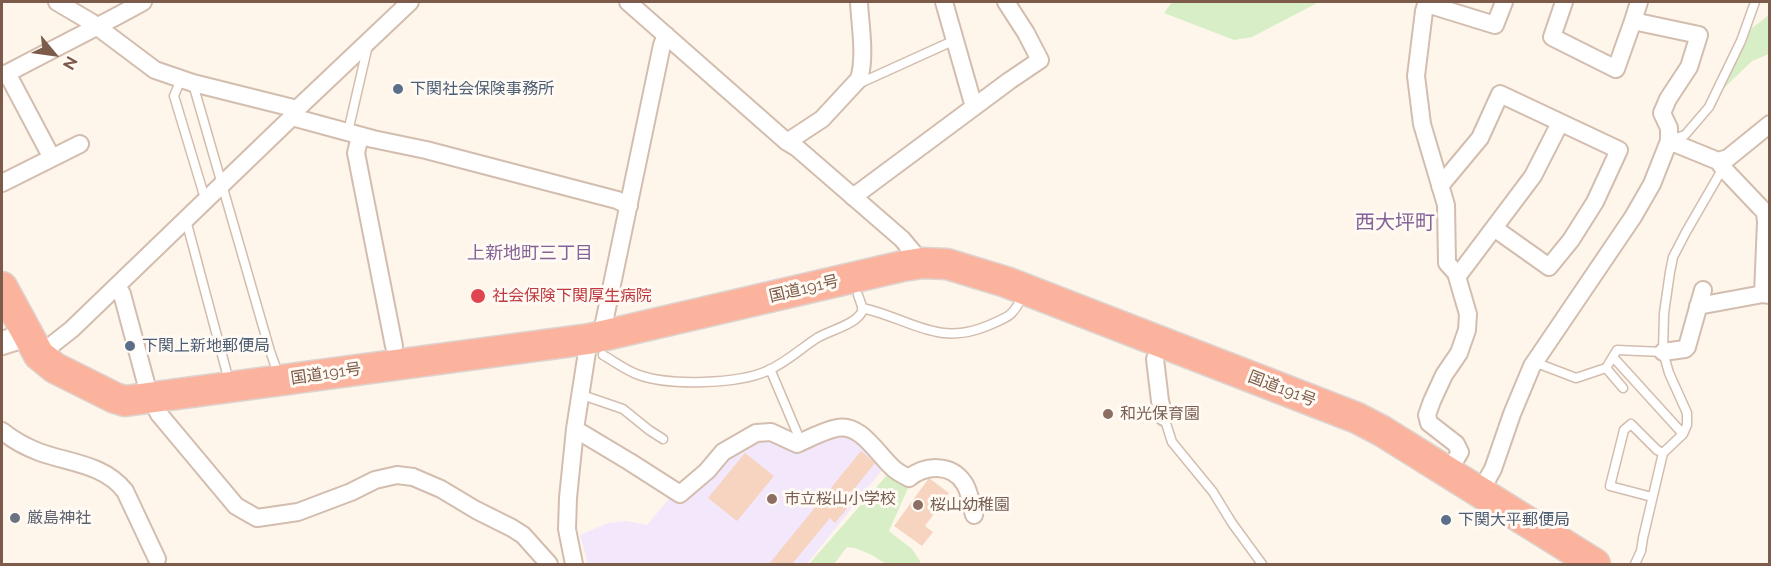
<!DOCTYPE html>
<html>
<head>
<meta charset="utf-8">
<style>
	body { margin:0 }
	#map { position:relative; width:1771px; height:566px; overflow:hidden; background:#fef6eb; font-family:Raleway,sans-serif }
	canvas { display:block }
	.frame { position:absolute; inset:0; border:3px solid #7d5b4a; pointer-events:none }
	.north { position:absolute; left:24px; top:24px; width:60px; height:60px; -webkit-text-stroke:4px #fffaf3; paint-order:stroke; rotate:119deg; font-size:16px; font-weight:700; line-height:24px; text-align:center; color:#7d5b4a }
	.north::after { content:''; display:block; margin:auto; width:21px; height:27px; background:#7d5b4a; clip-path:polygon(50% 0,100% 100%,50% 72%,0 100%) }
</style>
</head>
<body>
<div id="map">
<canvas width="1771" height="566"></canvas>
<div class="frame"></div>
<div class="north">N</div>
</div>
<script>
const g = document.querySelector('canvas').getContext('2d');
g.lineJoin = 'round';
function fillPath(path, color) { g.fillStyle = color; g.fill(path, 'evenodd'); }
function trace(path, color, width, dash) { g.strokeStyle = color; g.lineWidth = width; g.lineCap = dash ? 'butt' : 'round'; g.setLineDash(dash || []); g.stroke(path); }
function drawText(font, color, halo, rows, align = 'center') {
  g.font = font + ' Raleway,"Noto Sans JP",sans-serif'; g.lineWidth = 6; g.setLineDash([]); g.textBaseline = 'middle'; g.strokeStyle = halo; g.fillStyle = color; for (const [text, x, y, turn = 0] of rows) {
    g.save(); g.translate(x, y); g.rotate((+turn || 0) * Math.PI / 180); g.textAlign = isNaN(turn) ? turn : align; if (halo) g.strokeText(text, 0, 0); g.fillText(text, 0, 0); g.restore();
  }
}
fillPath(new Path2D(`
	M849 434 865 446 883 469 807 564H588L580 535 608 523 626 521 647 525 671 496 718 464 765 437 819 438Z`), '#f3e7fb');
fillPath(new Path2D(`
	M1172 2H1319L1252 37 1234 40 1164 13Z
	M1769 15V54L1752 61 1721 91 1752 28Z
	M887 475 909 486 889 531 912 549 920 561V564H886L872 555 855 548 847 547 834 564H809Z`), '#d8eec7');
fillPath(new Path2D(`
	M861 451 875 463 854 489 859 494 835 523 830 518 792 564H769Z
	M745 453 774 476 737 521 708 498Z
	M929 478 949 493 925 526 933 532 922 546 894 526Z`), '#f6d4c0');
const lane = new Path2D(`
	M181 79 174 96 203 192 207 199
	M193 84 270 351 279 376
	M858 84 955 40
	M350 123 368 45
	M1670 140 1685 135 1709 107 1741 41 1755 2
	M186 220 229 381
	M862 308C909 318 937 347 987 326 1011 316 1013 316 1024 293
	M603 355C615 362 627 371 639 375 669 386 738 384 767 371 787 362 800 349 817 338 830 330 859 324 863 309L858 295
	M1613 357 1683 434
	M1534 362 1576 378 1606 368 1617 350 1663 352
	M1606 368 1623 388
	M770 369 801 442
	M588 397 623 409 649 430 663 439
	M1164 417 1172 442 1213 492 1232 523 1262 564
	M1652 497 1610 486 1624 430 1631 424 1657 450 1663 453
	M1635 564 1641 551 1643 538 1663 453 1683 434 1687 425V413L1669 373 1663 352 1664 313 1670 272 1673 257 1686 232 1723 168`);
const street = new Path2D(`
	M57 2 91 22 155 70 193 83 297 109
	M628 2 787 142 797 148 902 239 922 263
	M944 2 974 107
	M1427 2 1424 11 1416 76 1422 124 1446 205 1447 263 1456 273 1468 314 1467 330 1459 353 1444 375 1432 401 1427 415 1429 423 1456 444 1460 452 1448 472
	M1564 2 1552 37 1616 69 1633 21 1699 35 1689 67 1668 99 1662 113 1669 128V141
	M1427 4 1495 25 1504 2
	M1633 21 1639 2
	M7 73 52 158
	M2 76C49 51 96 28 143 2
	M292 117 373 139 426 150 617 200 629 206
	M360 136 356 153 394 346
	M787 142 822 119 859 79C866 57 860 24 859 2
	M1718 161 1728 158 1770 124
	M2 183 80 144
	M1440 186 1480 138 1500 94 1619 150 1595 202 1571 240 1549 267 1494 228
	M853 197 1009 81 1040 60 1026 33 1006 2
	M1770 222H1766L1763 294 1770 295
	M1457 277 1533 176 1560 123
	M117 286 122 294 150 398 159 414 236 506 257 518 298 512 351 492 375 480 397 475 413 477 441 489 476 510 512 528 523 535 549 564
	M1698 306 1763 294
	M601 337 662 45 666 35
	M1663 352 1685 349 1687 347 1703 290
	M39 355 72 329 292 117 297 109 410 2
	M1155 359 1160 401 1164 417
	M575 429 630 462 680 494 707 471 723 452 756 433 771 432 797 444C810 438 823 431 837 428 861 423 877 454 893 468 897 472 903 475 909 478 925 465 951 463 964 483 970 491 971 505 974 515
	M2 431C13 440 26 447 39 452 69 463 104 464 125 491L157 559
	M1480 492 1493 469 1512 414 1532 366 1633 217 1652 184 1669 141 1718 161 1723 168 1760 207 1765 212 1766 222
	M574 564 567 529 568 498 575 429 589 339`);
const secondary = new Path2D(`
	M2 343 27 335`);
const highway = new Path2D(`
	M2 287 39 355 55 368 115 398 125 401 589 339 903 266 922 263 947 264 1006 282 1357 418 1382 431 1595 564`);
trace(lane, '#d3bdae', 11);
trace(street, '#d3bdae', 20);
trace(secondary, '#d8bfae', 26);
trace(highway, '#ddd4d0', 33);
trace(lane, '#fff', 8);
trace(street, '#fff', 16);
trace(secondary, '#fff', 22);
trace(highway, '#fcb39e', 30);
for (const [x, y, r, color] of [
	[398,89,6,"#5c6f8a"],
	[478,296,8,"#e0444e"],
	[130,346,6,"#5c6f8a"],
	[1108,414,6,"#8d6e63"],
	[772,499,6,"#8d6e63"],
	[918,505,6,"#8d6e63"],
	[15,518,6,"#6b7280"],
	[1446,520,6,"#5c6f8a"]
]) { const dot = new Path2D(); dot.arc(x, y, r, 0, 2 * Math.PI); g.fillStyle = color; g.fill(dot); trace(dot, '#fffaf3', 2); }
drawText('16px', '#4e5e75', '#fffaf3', [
	["下関社会保険事務所",410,89],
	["下関上新地郵便局",142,346],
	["下関大平郵便局",1458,520]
], 'left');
drawText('16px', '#7d5b4a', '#fffaf3', [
	["国道191号",804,289,-13],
	["国道191号",326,374,-8],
	["国道191号",1282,389,21]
]);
drawText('16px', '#be3a42', '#fffaf3', [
	["社会保険下関厚生病院",492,296]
], 'left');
drawText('16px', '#785e54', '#fffaf3', [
	["和光保育園",1120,414],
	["市立桜山小学校",784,499],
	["桜山幼稚園",930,505]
], 'left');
drawText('16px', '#5b616d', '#fffaf3', [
	["厳島神社",27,518]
], 'left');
drawText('18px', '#846398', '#fffaf3', [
	["上新地町三丁目",530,254]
]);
drawText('20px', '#846398', '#fffaf3', [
	["西大坪町",1395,223]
]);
</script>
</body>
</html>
